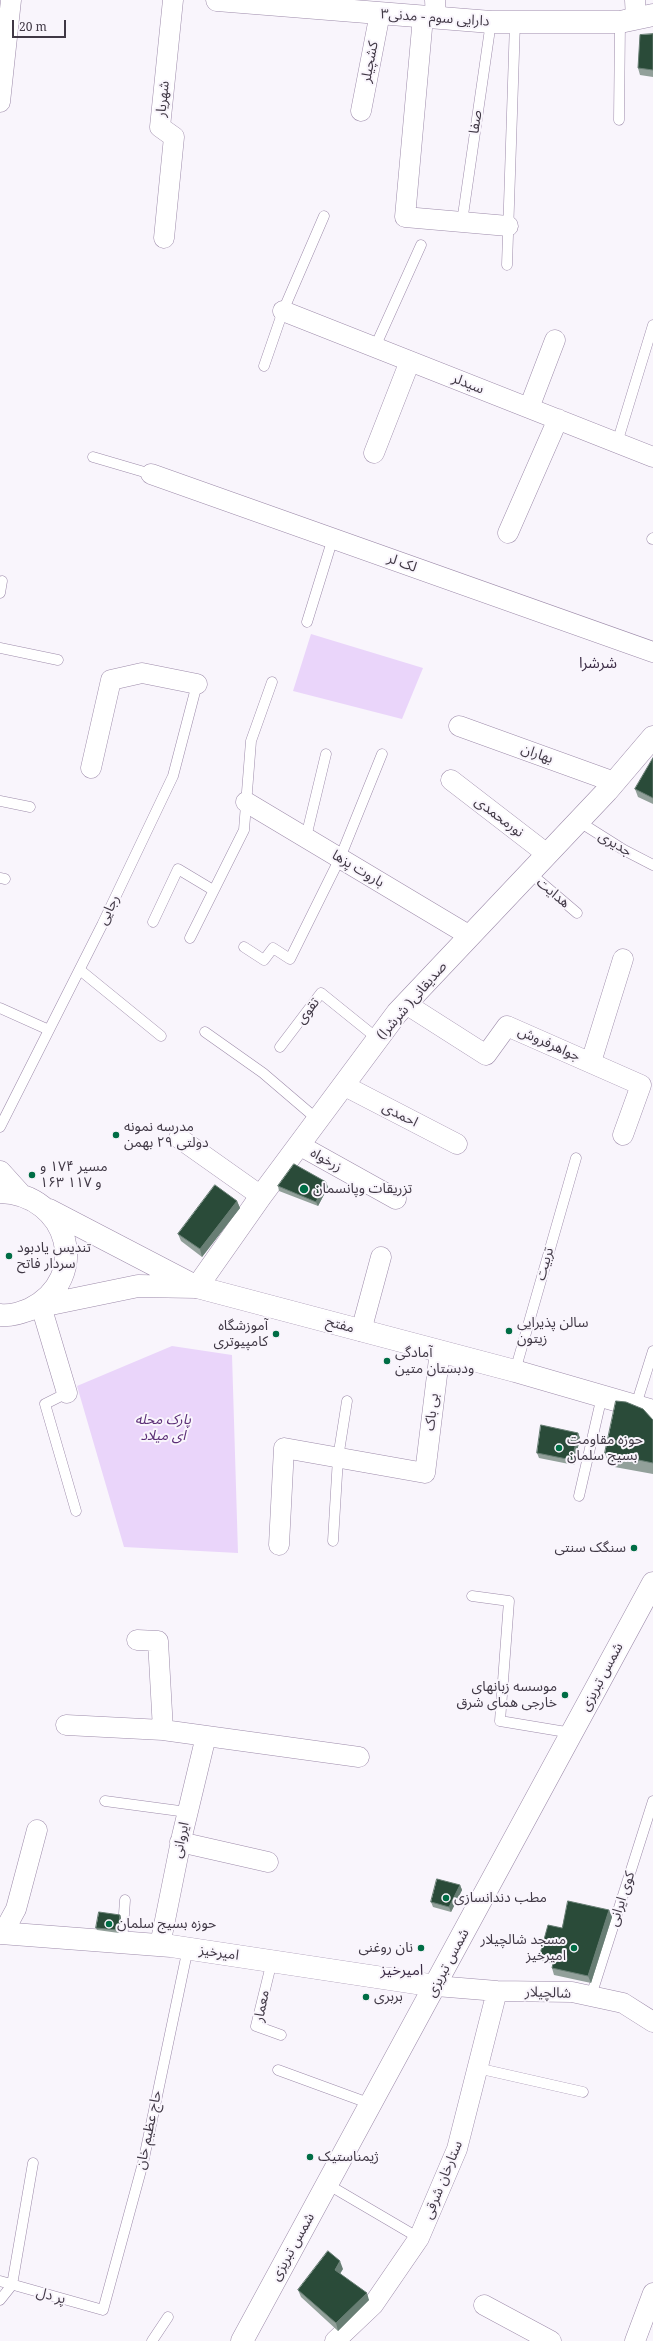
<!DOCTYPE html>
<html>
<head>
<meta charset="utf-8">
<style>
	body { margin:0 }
	#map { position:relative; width:653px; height:2341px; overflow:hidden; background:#f9f5fc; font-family:"Noto Serif",serif }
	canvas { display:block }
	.scale { position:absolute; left:12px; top:20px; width:54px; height:18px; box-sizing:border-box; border:2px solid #403845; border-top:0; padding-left:5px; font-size:12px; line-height:14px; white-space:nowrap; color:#403845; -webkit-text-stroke:3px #f9f5fc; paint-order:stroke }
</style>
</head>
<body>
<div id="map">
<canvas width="653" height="2341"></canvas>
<div class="scale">20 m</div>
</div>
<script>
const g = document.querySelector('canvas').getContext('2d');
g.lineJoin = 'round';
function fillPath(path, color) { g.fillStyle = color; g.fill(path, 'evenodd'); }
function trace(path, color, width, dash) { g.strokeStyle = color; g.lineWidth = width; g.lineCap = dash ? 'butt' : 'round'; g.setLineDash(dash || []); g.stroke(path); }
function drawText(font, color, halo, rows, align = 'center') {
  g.font = font + ' "Noto Serif","Noto Sans Arabic",serif'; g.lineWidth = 4; g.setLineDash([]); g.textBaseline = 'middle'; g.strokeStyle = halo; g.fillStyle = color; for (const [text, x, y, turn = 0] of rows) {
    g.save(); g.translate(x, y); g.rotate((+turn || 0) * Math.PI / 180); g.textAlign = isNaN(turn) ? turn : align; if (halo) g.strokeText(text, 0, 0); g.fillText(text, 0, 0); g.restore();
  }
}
fillPath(new Path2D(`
	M311 634 423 668 402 719 293 691Z
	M172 1346 232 1355 238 1553 124 1547 77 1386Z`), '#ead5fa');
const lane = new Path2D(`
	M619 120 620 22
	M462 222 491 22
	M507 265 515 22
	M375 347 421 245
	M264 366 283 311 324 216
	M617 443 653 325
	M93 457 151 474
	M652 539 653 538
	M0 593 2 581
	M307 622 333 538
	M0 648 58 660
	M0 801 30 807
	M578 821 624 850 653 865
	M306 837 326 754
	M530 873 577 913
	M0 878 5 879
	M153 922 178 869 213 890
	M190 938 244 830 251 741 272 682
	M244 947 264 960 273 948 290 959 340 858 382 754
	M80 970 161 1036
	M0 1008 49 1030
	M205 1032 263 1073 318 1120
	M280 1047 321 993 378 1039
	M0 1127 102 925 173 776 197 684
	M515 1371 576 1158
	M67 1393 45 1404 76 1511
	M636 1405 653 1351
	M579 1496 602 1396
	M333 1541 338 1458 347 1401
	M472 1596 509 1601 500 1721 572 1733
	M105 1801 187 1812
	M122 1942 125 1900
	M272 1961 256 2026 281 2035
	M591 1996 653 1801
	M477 2068 583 2092
	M278 2070 371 2104
	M327 2184 419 2238
	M0 2281 103 2310 143 2163 188 1948
	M0 2300 12 2285 33 2163
	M152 2341 168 2317`);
const street = new Path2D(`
	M435 0 436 18
	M635 0 636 19
	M423 17 405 217 508 226
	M0 102 11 0
	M361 111 380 13
	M164 238 174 137 160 127 173 0
	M283 311 653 457
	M529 408 555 340
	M374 453 410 361
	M151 474 653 652
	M508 533 558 419
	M459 726 614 782
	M91 768 111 680 142 673 197 684
	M451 780 547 854
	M246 802 470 936
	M406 1004 486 1055 507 1026 641 1085 623 1135
	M591 1062 623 959
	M343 1085 457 1144
	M179 1138 261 1196
	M299 1145 396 1199
	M41 1306 67 1393
	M361 1331 381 1257
	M279 1545 284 1448 425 1473 440 1351
	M137 1640 158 1641 163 1730 359 1757
	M66 1725 163 1730
	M180 1842 268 1862
	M3 1933 16 1909 37 1830
	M160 1945 182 1836 206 1736
	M436 1986 497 1991 572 1992 623 2003 653 2022
	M484 2305 551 2341
	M335 2341 373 2305 419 2238 457 2149 497 1991
	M635 2341 653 2293`);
const secondary = new Path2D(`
	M197 1287 261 1196 397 1013 607 791 653 737
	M0 1933 171 1946 436 1986`);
const primary = new Path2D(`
	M217 0 491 22H620L653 15
	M0 1172 19 1193
	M0 1192C69 1194 92 1278 30 1309 21 1313 9 1316 0 1315
	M49 1210 193 1285
	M22 1312 41 1306 138 1286 197 1287 515 1371 653 1411
	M242 2341 653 1583`);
trace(lane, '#9d8baa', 11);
trace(street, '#9d8baa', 21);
trace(secondary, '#9d8baa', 23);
trace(primary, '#9d8baa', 23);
trace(lane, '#fff', 10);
trace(street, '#fff', 20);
trace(secondary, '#fff', 22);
trace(primary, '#fff', 22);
fillPath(new Path2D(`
	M653 34V77L640 75 638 68Z
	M653 758V804L638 797 635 789Z
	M278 1186 328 1187 318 1206 279 1191Z
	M237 1201 240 1208 202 1257 181 1241 178 1234Z
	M653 1420V1474L609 1466 605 1453Z
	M578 1433 580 1438 574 1465 539 1458 537 1453Z
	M460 1885 462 1890 451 1912 433 1907 431 1902Z
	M609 1910 612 1917 591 1983 554 1975 552 1968 553 1964 542 1961 540 1954 562 1928Z
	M121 1917 119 1933 97 1930 96 1928Z
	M343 2269 340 2273 369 2300 338 2331 301 2297 298 2290Z`), '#92a09a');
fillPath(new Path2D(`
	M326 1182 328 1187 318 1206 316 1202Z
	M237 1201 240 1208 202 1257 200 1249Z
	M578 1433 580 1438 574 1465 572 1460Z
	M460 1885 462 1890 451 1912 449 1907Z
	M609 1910 612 1917 591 1983 588 1976Z
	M120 1915 121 1917 119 1933 118 1930Z
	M340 2261 343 2269 338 2277 335 2270Z
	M367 2293 369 2300 338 2331 336 2323Z`), '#687e74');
const building = new Path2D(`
	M653 34V70L638 68 640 35Z
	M653 758V798L635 789Z
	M294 1164 326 1182 316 1202 278 1186Z
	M215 1185 237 1201 200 1249 178 1234Z
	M616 1401 626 1402 643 1409 653 1420V1463L605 1453Z
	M541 1425 578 1433 572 1460 537 1453Z
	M437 1879 460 1885 449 1907 431 1902Z
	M568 1901 609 1910 588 1976 552 1968 554 1958 540 1954 548 1925 562 1928Z
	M99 1912 120 1915 118 1930 96 1928Z
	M328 2251 340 2261 335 2270 367 2293 336 2323 298 2290Z`);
fillPath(building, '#2a4b39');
trace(building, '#687e74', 1);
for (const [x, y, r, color] of [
	[116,1135,4,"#006d45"],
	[32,1175,4,"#006d45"],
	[304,1189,5,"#006d45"],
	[9,1256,4,"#006d45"],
	[509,1331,4,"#006d45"],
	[276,1334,4,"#006d45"],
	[387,1361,4,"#006d45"],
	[559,1448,4,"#006d45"],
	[634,1548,4,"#006d45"],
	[565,1695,4,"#006d45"],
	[446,1898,4,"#006d45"],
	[109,1924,4,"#006d45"],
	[421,1948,4,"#006d45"],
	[574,1948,4,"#006d45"],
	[366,1997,4,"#006d45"],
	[310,2157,4,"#006d45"]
]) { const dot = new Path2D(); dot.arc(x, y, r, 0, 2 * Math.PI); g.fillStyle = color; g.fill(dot); trace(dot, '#f9f5fc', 1.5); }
drawText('14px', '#403845', '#f9f5fc', [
	["دارایی سوم - مدنی۳",435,18,4],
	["کشچیلر",370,62,-79],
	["شهریار",163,99,-84],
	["صفا",476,122,-82],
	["سیدلر",468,384,22],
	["لک لر",402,563,20],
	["بهاران",537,754,20],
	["نورمحمدی",499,817,37],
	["جدیری",615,844,31],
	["باروت پزها",358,869,31],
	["هدایت",553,893,40],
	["رجایی",109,910,-64],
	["(شرشرا )صدیقانی",412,1001,-49],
	["تقوی",308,1011,-52],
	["جواهرفروش",549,1044,24],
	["احمدی",400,1115,27],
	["زرخواه",326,1160,29],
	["تربیت",545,1264,-74],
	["مفتح",340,1325,15],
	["بی باک",432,1412,-83],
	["شمس تبریزی",602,1677,-62],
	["ایروانی",181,1840,-78],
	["کوی ایرانی",622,1899,-72],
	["امیرخیز",219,1953,8],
	["شمس تبریزی",448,1963,-62],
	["شالچیلار",548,1993,2],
	["معمار",262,2006,-79],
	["حاج عظیم خان",149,2130,-78],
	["ستارخان شرقی",443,2180,-68],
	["شمس تبریزی",293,2247,-61],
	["پر دل",51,2296,15]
]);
drawText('14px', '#403845', '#f9f5fc', [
	["مدرسه نمونه",124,1127],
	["دولتی ۲۹ بهمن",124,1143],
	["مسیر ۱۷۴ و",40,1167],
	["۱۶۳ و ۱۱۷",40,1183],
	["تزریقات وپانسمان",313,1189],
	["تندیس یادبود",17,1248],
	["سردار فاتح",17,1264],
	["سالن پذیرایی",517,1323],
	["زیتون",517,1339],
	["آموزشگاه",268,1326,"right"],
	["کامپیوتری",268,1342,"right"],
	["آمادگی",395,1353],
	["ودبستان متین",395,1369],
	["حوزه مقاومت",567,1440],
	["بسیج سلمان",567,1456],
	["سنگک سنتی",626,1548,"right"],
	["موسسه زبانهای",557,1687,"right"],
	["خارجی همای شرق",557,1703,"right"],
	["مطب دندانسازی",454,1898],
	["حوزه بسیج سلمان",117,1924],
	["مسجد شالچیلار",566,1940,"right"],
	["امیرخیز",566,1956,"right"],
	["نان روغنی",413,1948,"right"],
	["بربری",374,1997],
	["ژیمناستیک",318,2157]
], 'left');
drawText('italic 14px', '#5b2e76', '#f9f5fc', [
	["پارک محله",163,1420],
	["ای میلاد",163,1436]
]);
drawText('15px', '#3b2b45', '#f9f5fc', [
	["شرشرا",598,664],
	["امیرخیز",402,1971]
]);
</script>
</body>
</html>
